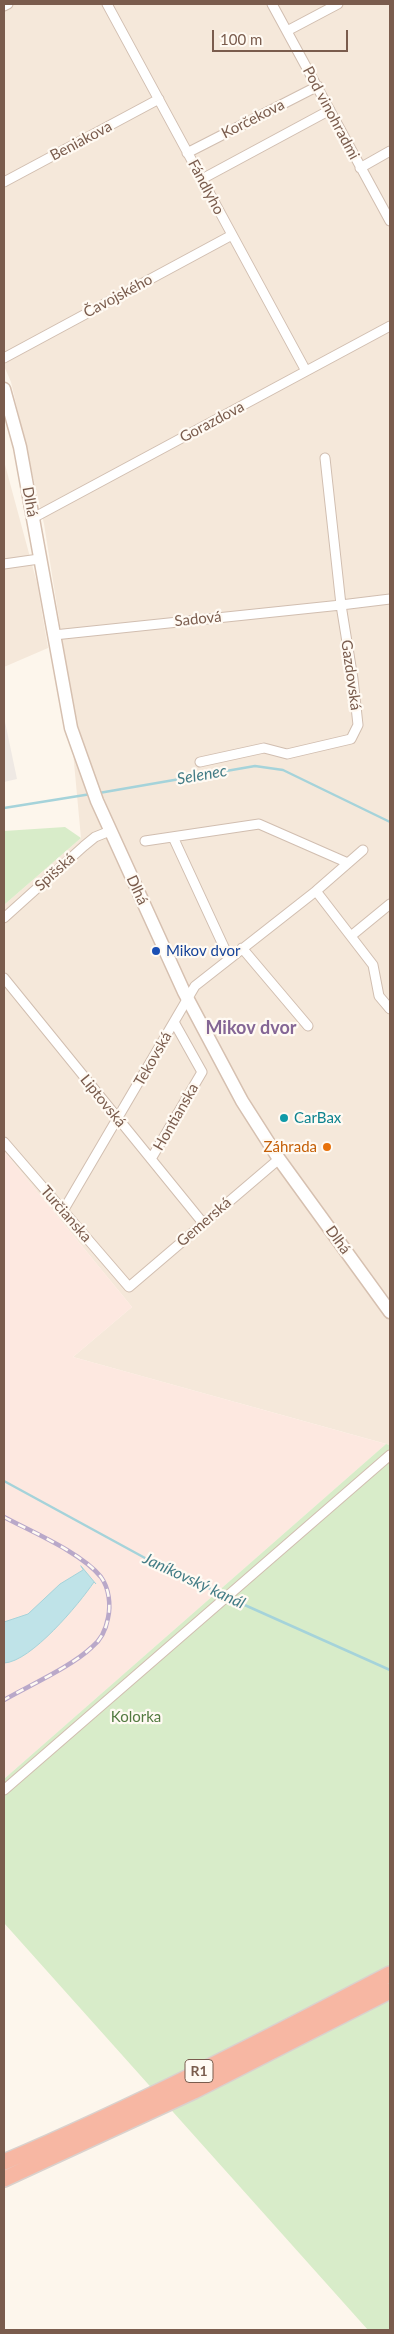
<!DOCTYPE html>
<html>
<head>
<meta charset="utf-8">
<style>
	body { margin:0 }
	#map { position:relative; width:394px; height:2334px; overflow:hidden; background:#fdf6ec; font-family:Lato,sans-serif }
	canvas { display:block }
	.frame { position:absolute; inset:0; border:5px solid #7a5c4d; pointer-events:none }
	.scale { position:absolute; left:212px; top:30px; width:136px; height:22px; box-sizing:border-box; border:2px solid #7a5c4d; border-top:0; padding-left:6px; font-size:15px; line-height:18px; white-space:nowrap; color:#7a5c4d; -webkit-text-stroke:4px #fffaf3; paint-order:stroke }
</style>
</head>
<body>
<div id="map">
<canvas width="394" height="2334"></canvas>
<div class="frame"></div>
<div class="scale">100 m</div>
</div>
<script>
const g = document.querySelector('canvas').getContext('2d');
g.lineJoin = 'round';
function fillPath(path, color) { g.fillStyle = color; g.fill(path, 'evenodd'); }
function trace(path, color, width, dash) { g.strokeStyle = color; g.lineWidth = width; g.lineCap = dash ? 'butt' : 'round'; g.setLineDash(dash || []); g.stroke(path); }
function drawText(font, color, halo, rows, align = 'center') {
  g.font = font + ' Lato,sans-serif'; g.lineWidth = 4.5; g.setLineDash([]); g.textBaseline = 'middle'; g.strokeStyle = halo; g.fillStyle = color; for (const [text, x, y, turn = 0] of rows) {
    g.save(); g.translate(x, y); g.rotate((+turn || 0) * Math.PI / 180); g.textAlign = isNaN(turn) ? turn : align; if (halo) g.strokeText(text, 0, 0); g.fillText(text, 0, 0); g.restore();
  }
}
fillPath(new Path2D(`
	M4 4H390V1445L73 1357 132 1307 4 1151V905L81 838 63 644 44 524 11 382 4 366Z
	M4 461 37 583 48 648 4 667Z`), '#f5e8da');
fillPath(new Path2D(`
	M4 1151 132 1307 73 1357 386 1444 4 1779Z`), '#fde8e0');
fillPath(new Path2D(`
	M4 717 17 779 4 782Z`), '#efe9e4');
fillPath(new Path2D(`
	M65 827 81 838 4 905V831Z
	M386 1444 390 1445V2330H368L4 1923V1779Z`), '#d8ecc9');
const water = new Path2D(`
	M81 1566 96 1584 94 1582C79 1604 31 1662 4 1663V1622L28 1614 60 1584 83 1570Z`);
fillPath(water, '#bfe3e8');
trace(water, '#a5d3da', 1);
trace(new Path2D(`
	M99 793 255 766 283 770 390 822
	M4 808 91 794
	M4 1481 156 1564 224 1595
	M229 1598 390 1670`), '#a5d3da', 2.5);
const street = new Path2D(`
	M107 4 306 371
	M272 4 390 221
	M4 6 8 4
	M287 31 338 4
	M187 153 318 86
	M360 168 390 151
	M202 179 330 110
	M4 182 159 99
	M4 358 232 235
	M33 518 390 326
	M4 564 39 559
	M54 635 341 605 325 458
	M200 762 264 748 287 754 351 739 358 725 353 679 341 605 390 599
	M173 837 229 958
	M145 841 259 824 348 863
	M316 891 373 965 379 996 390 1009
	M4 918 84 846 95 837 110 831
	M351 936 390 904
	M242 948 308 1026
	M4 978 203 1223
	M4 1142 129 1287 279 1159
	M151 1159 202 1072 174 1022
	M63 1211 195 986 316 891 363 850
	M4 1790 390 1455`);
const secondary = new Path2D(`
	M4 389 20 447 71 728 97 801 184 992 242 1101 279 1159 390 1312`);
const highway = new Path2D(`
	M4 2162C136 2106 264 2040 390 1974
	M4 2179 194 2091 390 1991`);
trace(street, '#d1beb0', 11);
trace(secondary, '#d6c0b0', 15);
trace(highway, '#dad1cd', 18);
trace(street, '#fff', 9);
trace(secondary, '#fff', 12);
trace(highway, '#f7b7a3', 15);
const rail = new Path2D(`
	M4 1517C32 1532 82 1553 101 1577 109 1588 111 1605 108 1618 106 1629 101 1640 92 1647 71 1667 30 1685 4 1700`);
trace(rail, '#b9a8c9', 4.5);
trace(rail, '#fffaf3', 2.5, [8]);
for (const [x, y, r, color] of [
	[156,951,5,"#1a4fb4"],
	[284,1118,5,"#0f9aa8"],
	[327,1147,5,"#e8710a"]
]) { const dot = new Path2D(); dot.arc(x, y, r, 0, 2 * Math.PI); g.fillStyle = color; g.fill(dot); trace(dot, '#fffaf3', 2); }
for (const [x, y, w] of [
	[199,2071,28]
]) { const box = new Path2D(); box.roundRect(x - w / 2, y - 11.5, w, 23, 4); g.fillStyle = '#fffaf3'; g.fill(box); trace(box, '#7a5c4d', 1); }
drawText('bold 14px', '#7a5c4d', null, [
	["R1",199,2071]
]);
drawText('15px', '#7a5c4d', '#fffaf3', [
	["Pod vinohradmi",331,113,62],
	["Korčekova",253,119,-27],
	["Beniakova",81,141,-28],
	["Fándlyho",206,187,62],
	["Čavojského",118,296,-28],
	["Gorazdova",212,422,-28],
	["Dlhá",30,502,80],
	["Sadová",198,619,-6],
	["Gazdovská",351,675,82],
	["Spišská",55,872,-42],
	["Dlhá",137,890,65],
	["Tekovská",153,1059,-60],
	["Liptovská",103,1101,51],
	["Hontianska",176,1117,-60],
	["Turčianska",66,1214,49],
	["Gemerská",204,1222,-41],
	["Dlhá",338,1240,54]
]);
drawText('15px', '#164399', '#fffaf3', [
	["Mikov dvor",166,951]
], 'left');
drawText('15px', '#0d838f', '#fffaf3', [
	["CarBax",294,1118]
], 'left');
drawText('15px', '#c56008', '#fffaf3', [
	["Záhrada",317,1147]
], 'right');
drawText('15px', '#537a41', '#fffaf3', [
	["Kolorka",136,1717]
]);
drawText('italic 16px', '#437c86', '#fffaf3', [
	["Selenec",202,775,-10],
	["Janíkovský kanál",194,1581,25]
]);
drawText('bold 18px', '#846695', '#fffaf3', [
	["Mikov dvor",251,1028]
]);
</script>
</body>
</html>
